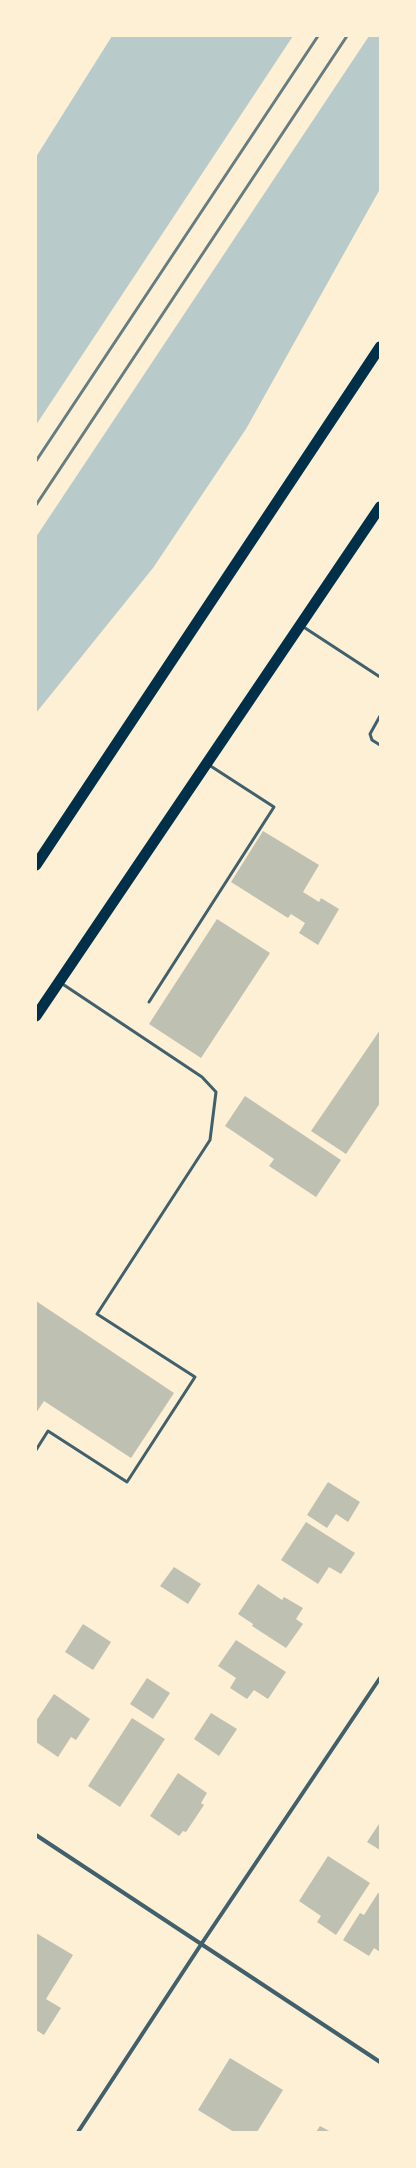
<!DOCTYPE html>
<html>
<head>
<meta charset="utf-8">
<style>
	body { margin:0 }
	#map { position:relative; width:416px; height:2168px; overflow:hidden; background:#fdf0d5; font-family:"Nunito Sans",sans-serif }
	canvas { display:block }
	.frame { position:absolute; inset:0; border:37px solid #fdf0d5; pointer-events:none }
</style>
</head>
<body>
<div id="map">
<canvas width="416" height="2168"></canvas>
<div class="frame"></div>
</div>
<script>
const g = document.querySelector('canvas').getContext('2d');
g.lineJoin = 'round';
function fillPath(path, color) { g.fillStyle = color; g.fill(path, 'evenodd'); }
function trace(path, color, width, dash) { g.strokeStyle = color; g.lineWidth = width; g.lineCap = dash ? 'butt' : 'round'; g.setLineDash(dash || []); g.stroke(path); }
fillPath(new Path2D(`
	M112 36H293L36 425V157Z
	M369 36H380V189L246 429 153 568 36 713V537Z`), '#b9caca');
fillPath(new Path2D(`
	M263 831 319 865 303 892 319 902 321 898 339 909 318 945 299 933 305 923 291 914 288 918 231 882Z
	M217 919 270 953 201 1058 149 1024Z
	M380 1030V1103L346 1154 311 1131Z
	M245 1096 341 1160 316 1197 269 1166 274 1159 225 1126Z
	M36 1301 174 1393 131 1458 44 1401 36 1413Z
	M328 1482 360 1502 348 1522 336 1514 327 1528 307 1515Z
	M306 1522 355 1553 341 1574 329 1567 318 1584 281 1560Z
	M174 1567 201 1584 188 1604 160 1586Z
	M258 1584 282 1600 284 1597 303 1608 296 1619 303 1624 286 1648 252 1626 253 1624 238 1614Z
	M83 1624 111 1642 93 1670 65 1652Z
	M236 1640 286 1672 268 1699 254 1690 247 1699 230 1688 236 1678 218 1666Z
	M147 1678 170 1693 153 1719 130 1704Z
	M54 1694 90 1719 76 1740 71 1737 58 1757 36 1742V1721Z
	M211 1713 237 1729 219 1756 194 1739Z
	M132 1718 165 1739 120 1807 88 1786Z
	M178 1773 207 1793 201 1803 204 1805 186 1832 183 1831 179 1836 150 1816Z
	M379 1824 380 1825V1850L367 1842Z
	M328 1856 370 1883 336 1935 317 1922 321 1916 299 1901Z
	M378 1893 380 1894V1952L374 1948 369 1956 343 1940 360 1913 364 1915Z
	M36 1933 73 1955 46 1999 61 2008 44 2035 36 2030Z
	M230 2058 283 2090 257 2132H234L198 2110Z
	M320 2126 331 2132H316Z`), '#bec0b2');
trace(new Path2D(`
	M302 626 380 677
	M380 716 370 734 372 740 380 745
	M149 1002 274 807 209 765
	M36 1450 48 1431 127 1482 195 1377 97 1314 210 1140 216 1092 202 1077 61 983`), '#3f606c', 3);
trace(new Path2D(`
	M36 1835 380 2062
	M78 2132 202 1943 380 1678`), '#3f606c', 4);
trace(new Path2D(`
	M36 865 380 347
	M36 1016 380 507`), '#003049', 11);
trace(new Path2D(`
	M36 461 318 36
	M36 505 347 36`), '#657d81', 3);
</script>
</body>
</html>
